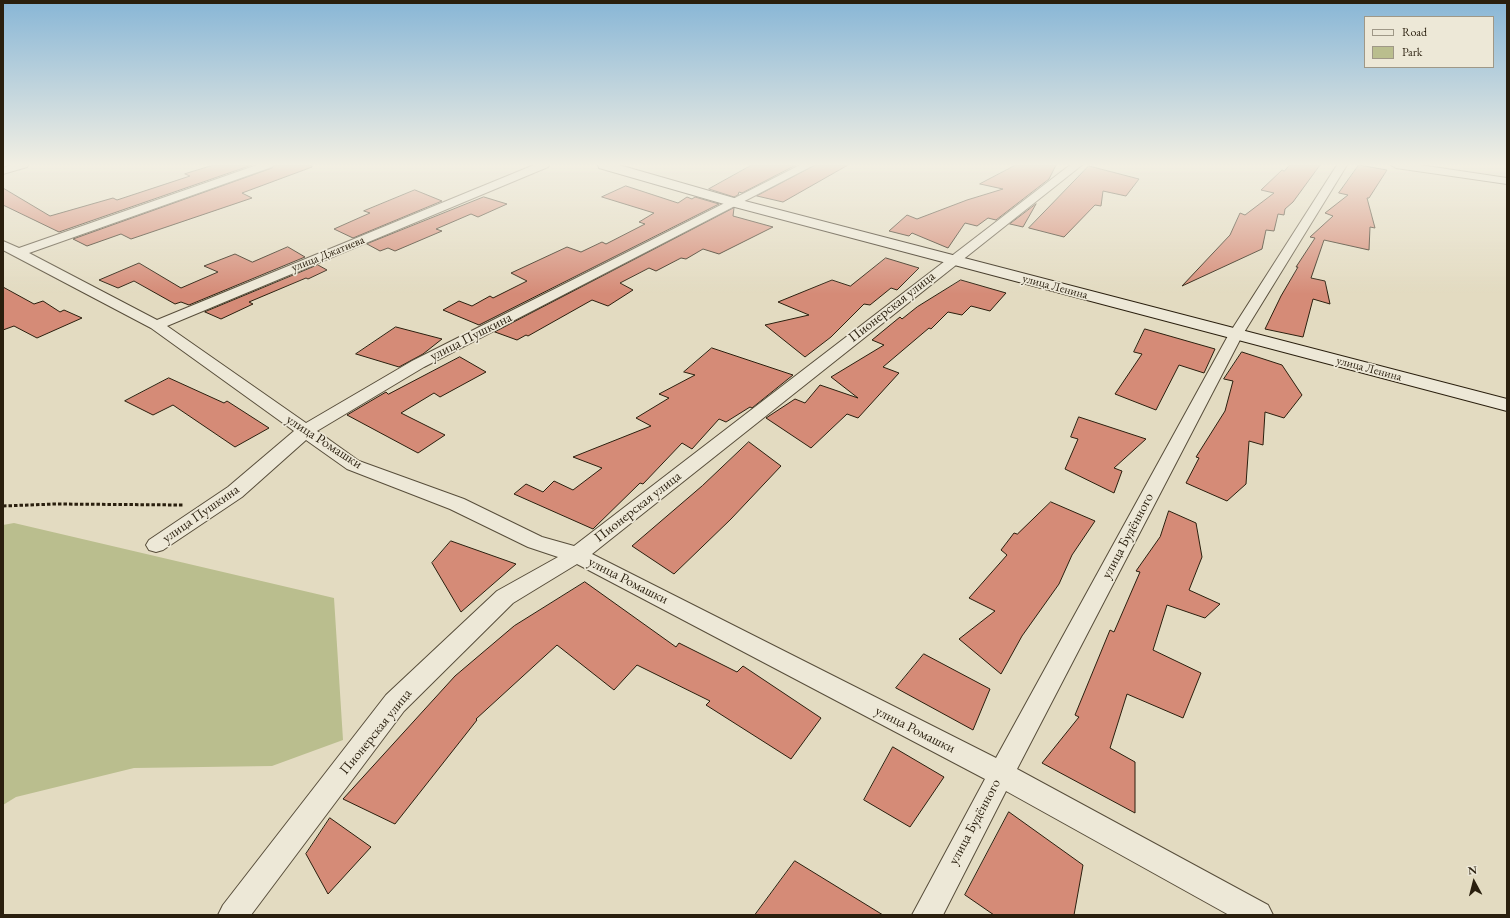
<!DOCTYPE html>
<html>
<head>
<meta charset="utf-8">
<style>
	body { margin:0 }
	#map { position:relative; width:1510px; height:918px; overflow:hidden; background:#e3dbc1; font-family:"EB Garamond",serif }
	canvas { display:block }
	.frame { position:absolute; inset:0; border:4px solid #2a1f0e; pointer-events:none }
	.legend { position:absolute; left:1364px; top:16px; width:130px; height:52px; box-sizing:border-box; background:#ede8d7; border:1px solid #9f9887; margin:0; padding:5px 7px; list-style:none; font-size:12px; color:#2a1f0e }
	.legend li { display:flex; align-items:center; gap:8px; height:20px }
	.legend b { width:20px; border:1px solid #9f9887 }
	.north { position:absolute; left:1454px; top:862px; width:40px; height:40px; -webkit-text-stroke:3px #ede8d7; paint-order:stroke; rotate:353deg; font-size:11px; font-weight:700; line-height:16px; text-align:center; color:#2a1f0e }
	.north::after { content:''; display:block; margin:auto; width:14px; height:18px; background:#2a1f0e; clip-path:polygon(50% 0,100% 100%,50% 72%,0 100%) }
</style>
</head>
<body>
<div id="map">
<canvas width="1510" height="918"></canvas>
<div class="frame"></div>
<ul class="legend">
<li><b style="height:5px;background:#ede8d7"></b>Road</li>
<li><b style="height:11px;background:#babe8e"></b>Park</li>
</ul>
<div class="north">N</div>
</div>
<script>
const g = document.querySelector('canvas').getContext('2d');
g.lineJoin = 'round';
function fillPath(path, color) { g.fillStyle = color; g.fill(path, 'evenodd'); }
function trace(path, color, width, dash) { g.strokeStyle = color; g.lineWidth = width; g.lineCap = dash ? 'butt' : 'round'; g.setLineDash(dash || []); g.stroke(path); }
function drawText(font, color, halo, rows, align = 'center') {
  g.font = font + ' "EB Garamond",serif'; g.lineWidth = 3.5; g.setLineDash([]); g.textBaseline = 'middle'; g.strokeStyle = halo; g.fillStyle = color; for (const [text, x, y, turn = 0] of rows) {
    g.save(); g.translate(x, y); g.rotate((+turn || 0) * Math.PI / 180); g.textAlign = isNaN(turn) ? turn : align; if (halo) g.strokeText(text, 0, 0); g.fillText(text, 0, 0); g.restore();
  }
}
fillPath(new Path2D(`
	M14 523 334 598 343 740 272 766 134 768 16 797 3 805V525Z`), '#babe8e');
const building = new Path2D(`
	M214 165H252L59 232 3 205V188L50 216 113 198 117 200 190 176 185 174Z
	M274 165H312V167L242 193 252 198 131 239 121 234 87 246 73 239 272 168Z
	M752 165H796L742 193 739 192 738 195 734 197 709 189Z
	M815 165H848L783 202 757 196Z
	M1016 165H1056L1049 179 996 220 988 218 977 226 965 223 948 248 912 233 909 236 889 231 907 215 917 219 967 200 1003 189 980 184Z
	M1290 165H1320L1293 202 1285 209 1284 215 1278 214 1274 231 1266 230 1262 249 1182 286 1230 235 1240 213 1245 215 1274 193 1261 190 1282 170 1284 171Z
	M1359 165 1387 170 1369 198H1367L1375 228 1370 227 1369 250 1324 240 1311 278 1325 281 1330 304 1313 299 1303 337 1265 329 1281 296 1298 267H1296L1315 238 1310 237 1333 216 1325 213 1348 195 1339 193Z
	M1089 166 1139 179 1126 196 1103 191 1101 206 1095 205 1064 237 1029 228Z
	M626 186 678 203 687 197 692 199 695 197 719 204 479 325 443 310 459 301 472 306 490 296 493 298 527 281 511 273 567 247 581 252 602 242 606 244 645 224 639 222 654 213 602 197Z
	M415 190 442 201 353 238 334 229 370 213 364 211Z
	M484 197 507 204 478 217 471 214 436 229 442 231 395 251 388 248 380 251 367 244Z
	M1036 204 1023 227 1010 224Z
	M734 208 733 216 773 227 719 254 703 249 686 259 681 258 656 271 649 268 620 283 633 290 608 306 592 300 528 336 526 335 517 340 495 332Z
	M288 247 305 257 189 305 181 302 175 304 134 281 118 288 99 280 139 263 181 288 218 272 204 266 235 254 252 262Z
	M886 258 919 268 897 290 891 288 870 305 864 304 831 337 805 357 765 325 809 315 778 302 832 280 850 286Z
	M318 265 327 270 308 279 306 278 249 302 253 304 221 319 205 312Z
	M961 280 1006 293 990 311 971 306 962 315 948 312 931 329 929 328 883 367 899 373 858 418 847 414 811 448 766 418 795 399 805 403 820 385 858 398 831 377 884 345 872 340 900 317 902 319 917 307Z
	M3 287 34 304 43 301 60 312 64 310 82 318 37 338 14 326 3 330Z
	M396 327 442 339 423 354 399 367 356 354Z
	M1145 329 1215 349 1204 373 1179 365 1156 410 1115 394 1142 354 1134 352Z
	M712 348 793 375 752 408 750 407 726 422 719 419 692 449 682 443 643 484 640 483 593 529 514 494 526 484 543 492 554 481 573 490 602 468 573 457 651 426 636 418 669 398 659 394 695 375 684 372Z
	M1242 352 1282 365 1302 395 1284 418 1265 412 1263 445 1249 441 1246 484 1227 501 1186 483 1199 458 1196 457 1225 411 1233 381 1224 379Z
	M460 357 486 372 440 397 434 393 401 413 445 435 418 453 347 415 386 392 388 394Z
	M169 378 224 403 227 401 269 428 235 447 173 405 153 415 125 401Z
	M1079 417 1146 439 1114 468 1122 471 1114 493 1065 469 1078 439 1071 437Z
	M749 442 781 466 731 519 674 574 632 546 702 486Z
	M1051 502 1095 521 1072 555 1059 584 1022 636 1001 674 959 639 995 611 969 598 1007 555 1001 550 1014 533 1017 534Z
	M1169 511 1196 523 1202 557 1189 590 1220 604 1205 618 1167 605 1153 650 1201 673 1183 718 1127 694 1110 748 1135 762V813L1042 763 1079 717 1075 715 1110 630 1114 632 1140 572 1136 571 1160 537Z
	M451 541 516 564 461 612 432 563Z
	M585 582 676 647 679 643 737 672 743 666 821 718 791 759 706 705 710 701 637 665 614 690 557 645 476 719 477 720 395 824 343 799 455 676 514 626Z
	M924 654 990 689 973 730 896 688Z
	M893 747 944 777 910 827 864 800Z
	M1009 812 1083 865 1074 915H994L965 895Z
	M330 818 371 847 328 894 306 854Z
	M795 861 883 915H755Z`);
fillPath(building, '#d58b77');
trace(building, '#2a1f0e', 1);
const street = new Path2D(`
	M11 165H28L27 167 3 174V168Z
	M257 165H273L272 167 29 253 157 320 534 165H549L548 167 167 326 306 423 412 361 800 165H814L424 367 317 431 359 461 464 499 542 537 574 546 1070 165H1082L592 554 996 758 1229 334 1337 165H1347L1243 334 1017 769 1268 905 1273 915H1229L1006 791 943 915H912L985 779 577 564 513 603 404 711 251 915H218L223 905 386 695 497 591 558 557 528 547 450 509 347 469 306 440 242 497 163 550 156 552 149 550 146 545 149 540 228 487 294 431 151 328 3 250V241L19 248Z
	M1391 165H1420L1507 178V184L1396 168Z`);
const secondary = new Path2D(`
	M598 165H619L741 200 1507 399V411L731 206 599 168Z`);
trace(street, '#584e3b', 2);
trace(secondary, '#2a1f0e', 2);
trace(new Path2D(`
	M3 506 55 504 184 505`), '#2a1f0e', 3, [3.5, 2]);
fillPath(street, '#ede8d7');
fillPath(secondary, '#ede8d7');
const sky = g.createLinearGradient(0, 0, 0, 294);
sky.addColorStop(0, '#88b6d6');
sky.addColorStop(0.56, '#f2efe3');
sky.addColorStop(1, '#f2efe300');
g.fillStyle = sky;
g.fillRect(0, 0, 1510, 294);
drawText('12px', '#2a1f0e', '#ede8d7', [
	["улица Джатиева",328,254,-22],
	["улица Ленина",1055,287,15],
	["улица Ленина",1369,369,15]
]);
drawText('14px', '#2a1f0e', '#ede8d7', [
	["Пионерская улица",892,307,-38],
	["улица Пушкина",471,337,-27],
	["улица Ромашки",324,442,33],
	["Пионерская улица",638,507,-38],
	["улица Пушкина",201,514,-35],
	["улица Будённого",1128,536,-62],
	["улица Ромашки",628,581,27],
	["улица Ромашки",915,730,27],
	["Пионерская улица",376,732,-51],
	["улица Будённого",975,822,-62]
]);
</script>
</body>
</html>
